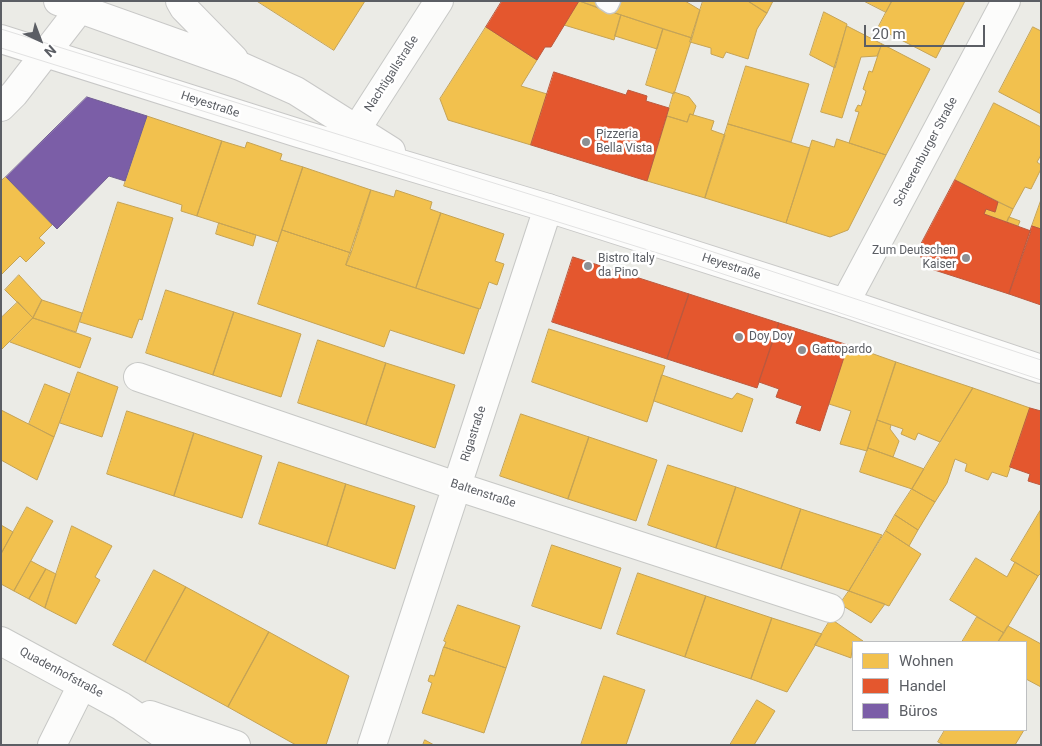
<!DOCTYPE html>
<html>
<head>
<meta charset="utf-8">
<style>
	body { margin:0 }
	#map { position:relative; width:1042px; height:746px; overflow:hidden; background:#ebebe6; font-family:Roboto,sans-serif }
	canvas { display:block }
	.frame { position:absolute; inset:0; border:2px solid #5b5e64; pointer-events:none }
	.legend { position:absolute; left:852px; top:641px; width:175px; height:90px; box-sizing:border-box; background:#fff; border:1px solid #bdbfc1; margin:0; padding:6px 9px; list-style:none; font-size:15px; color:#5b5e64 }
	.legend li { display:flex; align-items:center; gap:10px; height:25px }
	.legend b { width:25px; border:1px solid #bdbfc1 }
	.north { position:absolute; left:15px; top:15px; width:50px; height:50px; -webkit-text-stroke:4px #fff; paint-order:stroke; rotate:137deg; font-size:14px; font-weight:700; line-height:20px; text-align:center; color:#5b5e64 }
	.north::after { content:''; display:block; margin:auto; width:18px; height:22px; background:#5b5e64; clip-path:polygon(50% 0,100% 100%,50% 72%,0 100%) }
	.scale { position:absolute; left:864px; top:25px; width:121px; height:22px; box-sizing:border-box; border:2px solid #5b5e64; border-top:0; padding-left:6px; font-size:15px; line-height:18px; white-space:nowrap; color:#5b5e64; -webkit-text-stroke:4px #fff; paint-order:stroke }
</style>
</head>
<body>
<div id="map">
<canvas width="1042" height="746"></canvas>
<div class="frame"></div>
<ul class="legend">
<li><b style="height:14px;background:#f2c14e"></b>Wohnen</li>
<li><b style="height:14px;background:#e4572e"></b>Handel</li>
<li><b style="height:14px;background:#7b5ea7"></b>Büros</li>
</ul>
<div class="north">N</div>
<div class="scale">20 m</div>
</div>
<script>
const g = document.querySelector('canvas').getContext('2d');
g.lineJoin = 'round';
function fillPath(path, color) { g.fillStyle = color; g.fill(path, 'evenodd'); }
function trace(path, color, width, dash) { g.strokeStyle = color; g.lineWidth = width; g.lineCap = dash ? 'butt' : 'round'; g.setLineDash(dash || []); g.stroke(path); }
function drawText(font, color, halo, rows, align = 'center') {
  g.font = font + ' Roboto,sans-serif'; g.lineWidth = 5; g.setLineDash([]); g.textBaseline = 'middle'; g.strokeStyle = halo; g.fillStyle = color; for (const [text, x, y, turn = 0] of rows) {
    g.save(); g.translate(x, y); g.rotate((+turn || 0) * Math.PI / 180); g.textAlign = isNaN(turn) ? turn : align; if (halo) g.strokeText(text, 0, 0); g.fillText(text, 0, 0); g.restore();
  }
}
const homes = new Path2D(`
	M257 1H365L334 50Z
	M579 1 621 15 614 40 564 25Z
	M580 1H604L599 8Z
	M622 1H685L700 10 692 38 615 13Z
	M703 1H748L767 13 757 29 748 59 726 52 723 58 711 54V48L690 42Z
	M748 1H773L767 13Z
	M864 1H892L886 12Z
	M892 1H965L936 58 878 28Z
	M824 12 847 24 835 68 810 55Z
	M621 15 663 29 657 49 615 36Z
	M847 26 882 44 877 56 861 57 842 118 821 112Z
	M486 27 537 60 521 86 547 94 531 145 448 120 440 99Z
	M1033 27 1041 31V114L999 92Z
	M663 29 692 38 674 94 646 85Z
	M882 44 930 69 886 155 849 143 859 112 855 111 858 105 861 106 866 91 863 89 869 71 872 72Z
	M746 66 809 84 791 142 728 124Z
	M674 92 689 97 696 106 693 115 690 114 687 122 667 116Z
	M994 103 1041 127V155L1037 162 1041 165V169L1031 189 1025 187 1013 209 955 180Z
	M690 114 714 121 711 130 725 135 705 198 647 181 667 116 687 122Z
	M147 116 222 141 197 216 181 211 182 205 124 186Z
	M728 124 810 148 786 223 705 198Z
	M837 139 886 155 848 230 830 237 786 223 812 140 834 147Z
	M222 141 245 148 247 142 282 154 280 160 303 167 278 242 197 216Z
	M303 167 371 190 351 253 282 230Z
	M6 177 52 225 39 238 45 243 26 262 20 256 1 275V181Z
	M371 190 394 197 396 190 432 202 430 209 441 213 416 288 346 265Z
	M1041 200V229L1032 226Z
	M118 202 173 218 142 320 139 319 132 338 80 322Z
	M998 202 1013 209 1007 222 984 214 986 209 995 212Z
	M441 213 504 234 495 261 504 264 497 285 489 282 480 309 416 288Z
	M1009 217 1020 221 1018 226 1007 222Z
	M219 223 256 235 253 246 216 234Z
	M282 230 351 253 346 265 479 309 464 354 390 330 384 347 258 304Z
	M19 275 42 300 33 318 5 290Z
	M166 290 234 312 213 375 146 353Z
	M42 300 82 313 76 332 33 318Z
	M18 302 33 318 1 350V318Z
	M234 312 301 334 281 397 213 375Z
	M33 318 91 338 80 368 10 342Z
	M549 329 665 366 647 422 532 382Z
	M318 340 386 363 366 425 298 403Z
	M848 345 896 362 867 451 840 444 851 411 829 404Z
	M896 362 973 388 940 442 918 433 915 440 901 434 903 429 877 420Z
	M386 363 455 385 435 448 366 425Z
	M78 372 118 387 102 437 60 423Z
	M662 375 732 399 737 393 753 399 742 432 654 401Z
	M45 384 70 394 54 437 29 424Z
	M973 388 1030 408 1007 477 992 472 988 480 965 471 967 464 955 459 947 483 935 502 912 489Z
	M1 410 54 437 37 480 1 460Z
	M127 411 194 433 174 496 107 474Z
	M521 414 589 437 568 499 500 476Z
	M877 420 891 425 890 429 899 441 893 457 868 448Z
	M194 433 262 456 242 518 174 496Z
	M589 437 657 460 636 521 568 499Z
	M868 448 893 457 924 469 912 489 860 472Z
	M279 462 346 484 327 546 259 524Z
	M668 465 736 487 716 548 648 525Z
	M346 484 415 506 395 569 327 546Z
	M736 487 801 509 781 569 716 548Z
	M912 489 935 502 918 530 895 515Z
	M27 507 53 521 14 591 1 584V554Z
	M801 509 882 535 849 591 781 569Z
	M1040 511 1041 573 1038 576 1011 560Z
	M895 515 918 530 909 546 886 531Z
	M1 525 13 532 1 554Z
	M72 526 112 546 95 577 100 580 76 624 45 608Z
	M886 531 921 554 889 606 849 591Z
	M552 545 621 568 601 629 532 606Z
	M976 558 1007 577 1015 562 1038 576 1004 633 950 600Z
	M31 561 46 569 29 599 14 591Z
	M46 569 56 574 45 608 29 599Z
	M154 570 186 587 145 662 113 645Z
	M638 573 706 596 685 657 617 634Z
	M186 587 269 632 228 707 145 662Z
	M849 591 885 604 871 623 840 604Z
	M706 596 772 618 751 679 685 657Z
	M458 605 520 626 506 668 444 647 446 642 444 641Z
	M977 617 1004 633 998 642H962Z
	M772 618 822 634 787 692 751 679Z
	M831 619 863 641 853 642 851 658 815 645Z
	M1008 626 1041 644V687L1026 679V642H998Z
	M269 632 349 676 326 745H296L228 707Z
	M444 647 506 668 484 733 422 713 432 683 428 681 430 675 434 676Z
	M604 676 645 690 626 745H581Z
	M757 700 775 711 754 745H730Z
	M945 730H1024L1015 745H944L938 742Z
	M425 740 434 745H423Z`);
fillPath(homes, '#f2c14e');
trace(homes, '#c5a355', 1);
const shops = new Path2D(`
	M502 1H579L551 47H545L537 60 486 27Z
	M554 72 626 95 628 90 647 96 646 101 669 108 647 181 531 145Z
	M955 180 998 202 995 212 986 209 984 214 1031 231 1009 294 925 267 918 250Z
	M1032 226 1041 229V305L1009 294Z
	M573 257 689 294 667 359 552 322Z
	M689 294 779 323 757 388 667 359Z
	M779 323 848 345 820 431 796 423 802 406 776 397 779 389 759 382Z
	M1030 408 1041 411V485L1028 481 1030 474 1010 467Z`);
fillPath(shops, '#e4572e');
trace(shops, '#bb593e', 1);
const offices = new Path2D(`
	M87 97 147 116 125 181 109 176 57 229 6 177Z`);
fillPath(offices, '#7b5ea7');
trace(offices, '#715e93', 1);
const lane = new Path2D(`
	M604 1 610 5 612 1`);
const street = new Path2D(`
	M345 147 439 1
	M845 303 1006 1
	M138 377 456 486 830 608
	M1 641 121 706 178 745
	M150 715 236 745
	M52 745 82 685
	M372 745 548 208`);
const secondary = new Path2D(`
	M58 1 240 66 296 91 391 151
	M180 1 184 8 234 59
	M1 39 298 133 548 208 845 303 1041 369
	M1 107 14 94 86 1`);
trace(lane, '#c7c8c6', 19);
trace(street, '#c7c8c6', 30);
trace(secondary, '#c8c8c7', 30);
trace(lane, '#fcfcfb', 16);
trace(street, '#fcfcfb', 28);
trace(secondary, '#fcfcfb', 28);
trace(new Path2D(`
	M1 29 689 244 1041 360
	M1 48 696 265 1041 380`), '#e2e2e2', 1);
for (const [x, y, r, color] of [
	[586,142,5,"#8d8f92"],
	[966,258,5,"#8d8f92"],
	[588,266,5,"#8d8f92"],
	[739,337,5,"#8d8f92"],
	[802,350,5,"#8d8f92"]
]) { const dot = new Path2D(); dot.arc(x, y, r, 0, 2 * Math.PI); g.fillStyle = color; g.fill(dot); trace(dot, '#fff', 2); }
drawText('12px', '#5b5e64', '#fff', [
	["Nachtigallstraße",392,74,-57],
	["Heyestraße",210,105,18],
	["Scheerenburger Straße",926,152,-62],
	["Heyestraße",731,267,18],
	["Rigastraße",474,434,-72],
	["Baltenstraße",483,494,18],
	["Quadenhofstraße",61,673,28]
]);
drawText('12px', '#5b5e64', '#fff', [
	["Pizzeria",596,135],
	["Bella Vista",596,149],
	["Zum Deutschen",956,251,"right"],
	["Kaiser",956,265,"right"],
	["Bistro Italy",598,259],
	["da Pino",598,273],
	["Doy Doy",749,337],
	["Gattopardo",812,350]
], 'left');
</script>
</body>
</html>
